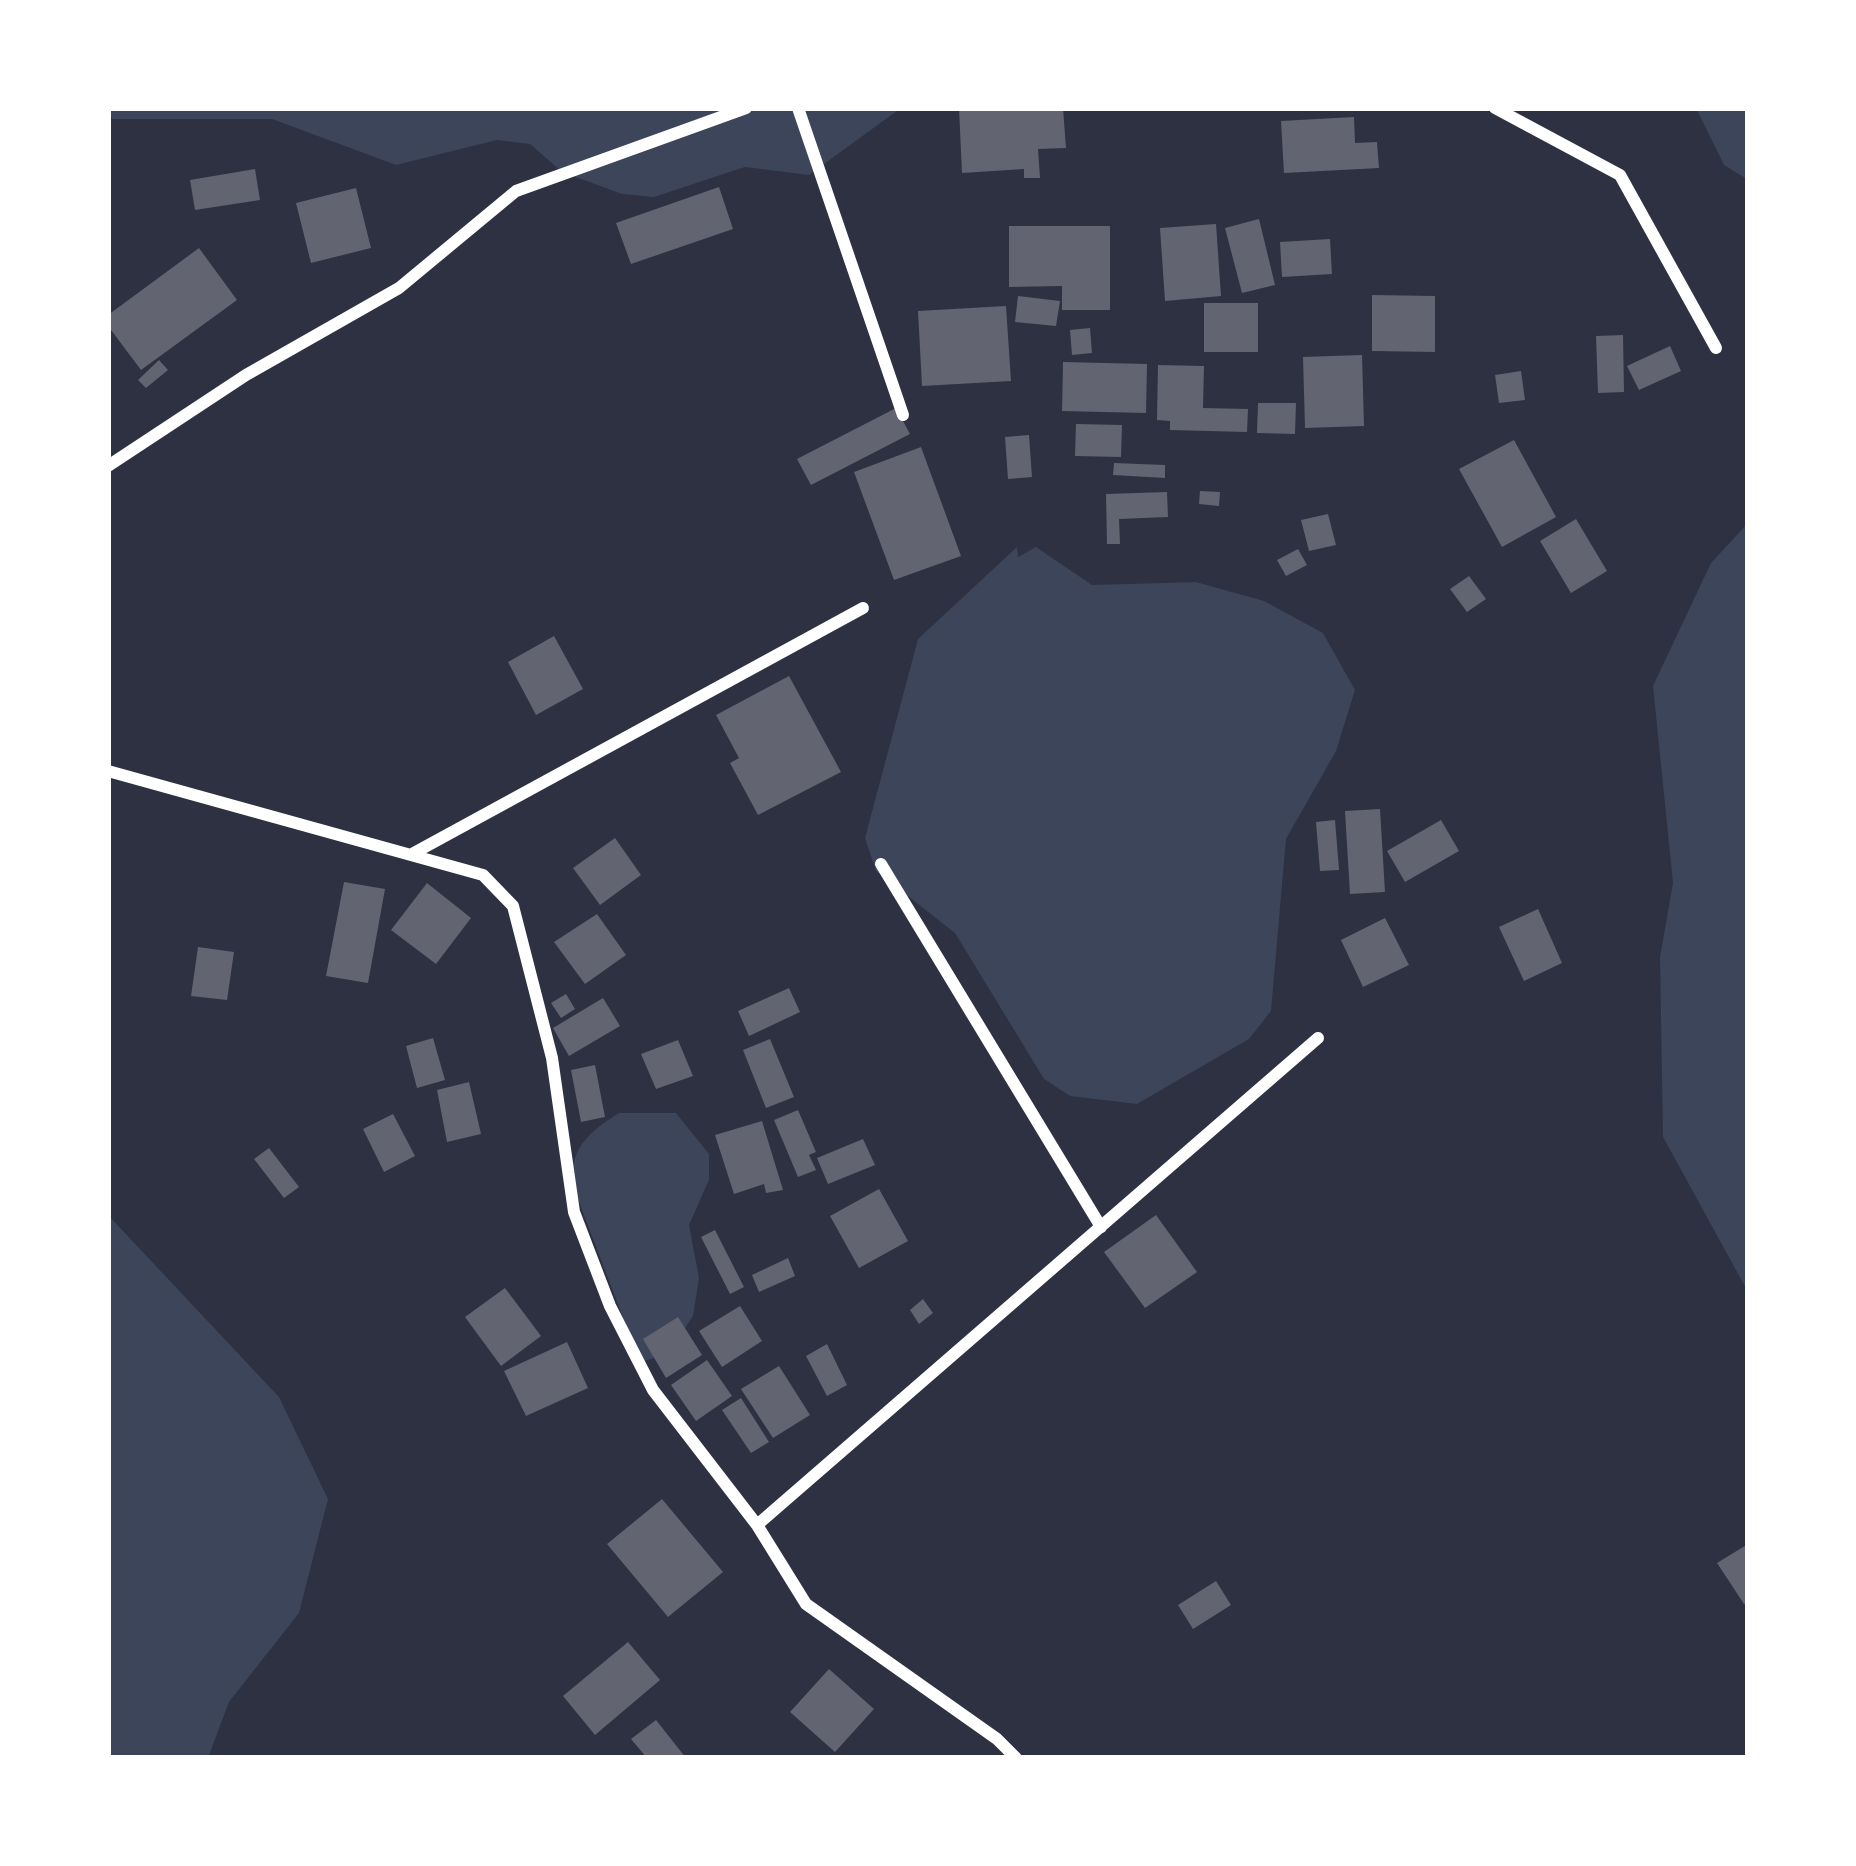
<!DOCTYPE html>
<html>
<head>
<meta charset="utf-8">
<style>
	body { margin:0 }
	#map { position:relative; width:1856px; height:1866px; overflow:hidden; background:#2d3142; font-family:"Work Sans",sans-serif }
	canvas { display:block }
	.frame { position:absolute; inset:0; border:111px solid #fff; pointer-events:none }
</style>
</head>
<body>
<div id="map">
<canvas width="1856" height="1866"></canvas>
<div class="frame"></div>
</div>
<script>
const g = document.querySelector('canvas').getContext('2d');
g.lineJoin = 'round';
function fillPath(path, color) { g.fillStyle = color; g.fill(path, 'evenodd'); }
function trace(path, color, width, dash) { g.strokeStyle = color; g.lineWidth = width; g.lineCap = dash ? 'butt' : 'round'; g.setLineDash(dash || []); g.stroke(path); }
fillPath(new Path2D(`
	M108 108H901L809 175 745 167 654 197 622 194 562 172 530 144 497 140 396 165 272 119H112Z
	M1696 108H1748V180L1724 165Z
	M1748 523V1292L1663 1137 1660 957 1673 883 1653 686 1711 563Z
	M1017 547 1018 557 1036 547 1092 585 1196 582 1264 601 1323 633 1355 690 1336 751 1286 839 1271 1011 1249 1039 1137 1104 1070 1096 1044 1079 955 933 876 871 865 838 918 639Z
	M619 1113H676L709 1154V1180L689 1225 699 1278 693 1316 668 1354 640 1362 571 1181C573 1145 589 1132 619 1113Z
	M108 1215 279 1397 328 1499 299 1613 229 1702 208 1758H108Z`), '#3c4559');
fillPath(new Path2D(`
	M959 108H1063L1066 148 1038 149 1040 178H1024V169L962 173Z
	M1354 117 1355 143 1377 142 1379 168 1284 173 1281 121Z
	M255 169 260 200 195 210 190 180Z
	M719 187 733 229 631 264 616 223Z
	M356 188 371 248 311 263 296 203Z
	M1259 219 1275 285 1242 293 1225 228Z
	M1216 224 1221 296 1165 301 1160 228Z
	M1009 226H1110V310H1062V286L1009 287Z
	M1330 239 1332 274 1282 277 1280 242Z
	M199 248 237 300 141 370 108 326V315Z
	M1372 295 1435 296V352L1372 351Z
	M1018 296 1060 301 1056 326 1015 322Z
	M1204 303H1258V352H1204Z
	M1006 306 1011 381 922 386 918 311Z
	M1090 328 1092 353 1072 355 1070 330Z
	M1623 335 1624 392 1598 393 1596 336Z
	M1670 346 1681 371 1639 390 1627 366Z
	M1362 355 1364 426 1305 428 1303 357Z
	M159 360 168 370 146 388 138 380Z
	M1063 362 1147 364 1146 413 1062 411Z
	M1158 365 1204 366 1203 408 1248 409 1247 432 1170 430V421L1157 420Z
	M1521 371 1525 400 1499 403 1495 375Z
	M1258 403H1296L1295 434 1257 433Z
	M896 408 910 434 811 485 797 459Z
	M1076 424 1122 425 1121 457 1075 456Z
	M1029 435 1032 477 1008 479 1005 437Z
	M1514 440 1556 517 1502 547 1459 469Z
	M921 447 961 556 894 580 854 472Z
	M1114 463 1165 465V478L1113 475Z
	M1200 491 1220 492 1219 506 1199 504Z
	M1167 492 1168 517 1119 519 1120 544H1107L1106 494Z
	M1328 514 1336 545 1309 551 1301 520Z
	M1576 519 1607 571 1571 593 1540 541Z
	M1298 549 1307 565 1286 576 1277 560Z
	M1469 576 1486 599 1467 612 1450 589Z
	M554 636 583 689 536 715 508 662Z
	M789 676 841 772 758 815 730 763 739 758 716 715Z
	M1380 809 1385 892 1350 894 1345 811Z
	M1335 820 1339 870 1320 871 1316 822Z
	M1441 820 1459 851 1405 882 1387 851Z
	M615 838 641 875 600 905 573 868Z
	M344 882 385 889 368 983 326 976Z
	M427 883 471 918 436 964 391 930Z
	M1538 909 1562 963 1524 981 1499 927Z
	M597 914 626 955 585 984 554 942Z
	M1385 918 1409 965 1363 987 1341 940Z
	M198 947 234 952 227 1000 191 996Z
	M789 988 800 1012 749 1036 738 1011Z
	M566 994 575 1009 561 1018 551 1003Z
	M603 998 620 1026 569 1056 553 1028Z
	M433 1038 445 1080 417 1088 406 1046Z
	M770 1039 794 1097 766 1108 743 1050Z
	M678 1040 693 1076 656 1089 641 1054Z
	M595 1065 605 1117 581 1122 571 1070Z
	M469 1082 481 1134 447 1142 437 1090Z
	M798 1110 816 1152 809 1155 816 1170 798 1177 774 1120Z
	M393 1114 415 1156 384 1172 363 1129Z
	M762 1121 783 1190 766 1193 764 1184 734 1194 715 1135Z
	M863 1139 875 1165 828 1184 817 1158Z
	M269 1148 299 1187 284 1198 254 1159Z
	M879 1189 908 1241 859 1268 830 1216Z
	M1156 1215 1197 1272 1145 1308 1104 1252Z
	M715 1230 744 1287 730 1294 701 1237Z
	M788 1258 795 1276 759 1292 752 1275Z
	M505 1288 541 1336 501 1366 465 1317Z
	M923 1299 933 1313 919 1324 910 1310Z
	M740 1306 762 1341 722 1367 699 1331Z
	M678 1317 702 1355 666 1378 643 1339Z
	M567 1342 588 1388 526 1416 504 1371Z
	M827 1344 847 1385 827 1396 806 1356Z
	M707 1360 732 1396 696 1421 671 1385Z
	M779 1366 810 1415 773 1438 741 1389Z
	M741 1398 769 1442 751 1453 722 1410Z
	M662 1499 723 1572 668 1617 607 1544Z
	M1748 1544V1602L1744 1604 1717 1563Z
	M1216 1581 1231 1605 1193 1629 1178 1605Z
	M628 1642 660 1680 595 1735 563 1696Z
	M829 1669 874 1709 835 1752 790 1712Z
	M656 1720 686 1758H647L631 1739Z`), '#626471');
trace(new Path2D(`
	M798 108 903 415
	M1495 108 1620 175 1716 348
	M108 466 246 375 399 288 516 191 746 108
	M108 771 483 875 513 906 552 1058 574 1212 610 1306 653 1390 757 1525 806 1604 997 1739 1016 1758
	M412 854 863 608
	M881 864 1101 1227
	M757 1525 1318 1038`), '#fff', 12);
</script>
</body>
</html>
